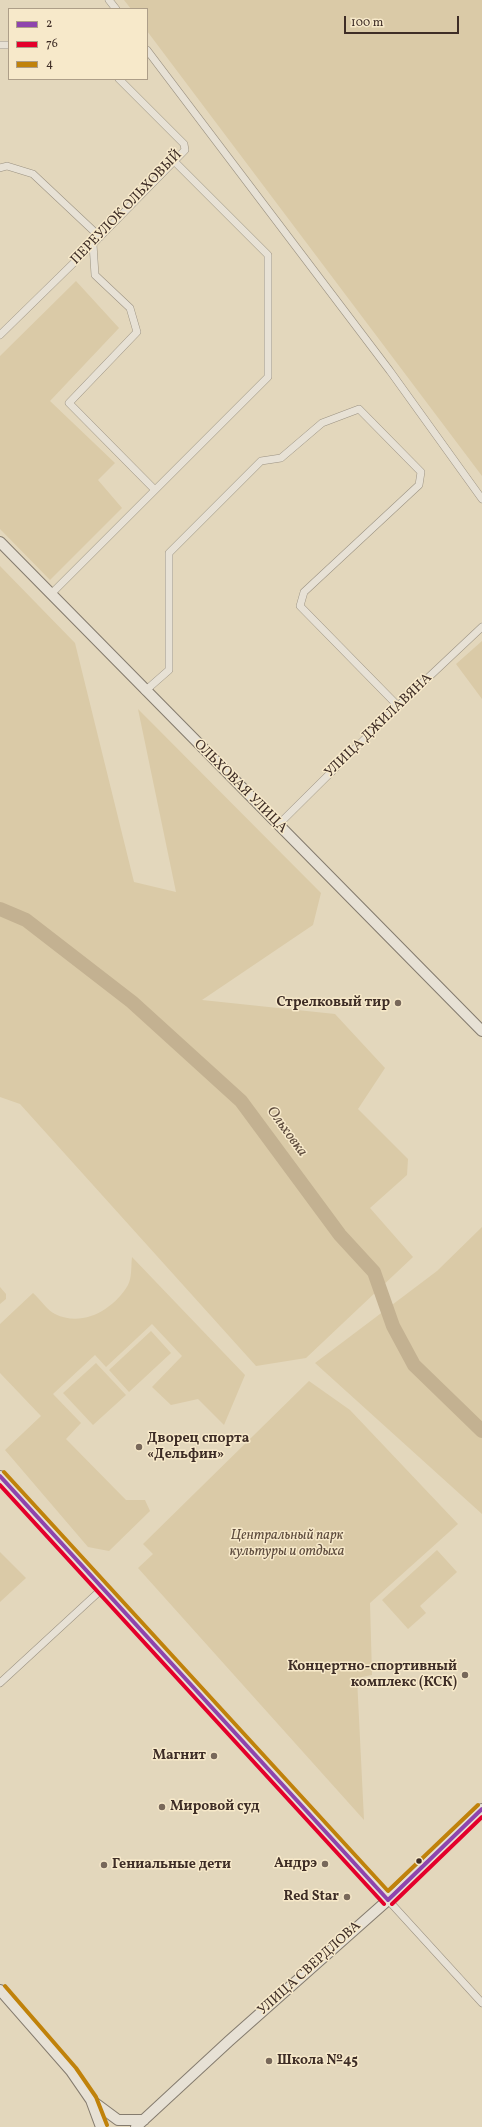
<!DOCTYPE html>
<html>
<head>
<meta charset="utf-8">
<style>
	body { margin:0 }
	#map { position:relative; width:482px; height:2127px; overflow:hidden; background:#e3d7bc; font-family:Vollkorn,serif }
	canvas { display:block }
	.legend { position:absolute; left:8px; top:8px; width:140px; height:72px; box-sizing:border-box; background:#f7e9ca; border:1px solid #ad9e88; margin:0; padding:5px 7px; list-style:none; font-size:12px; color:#3e2d26 }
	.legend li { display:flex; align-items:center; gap:8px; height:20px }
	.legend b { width:20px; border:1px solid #ad9e88 }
	.scale { position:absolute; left:344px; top:16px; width:115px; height:18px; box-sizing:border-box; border:2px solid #3e2d26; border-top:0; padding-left:5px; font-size:12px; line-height:14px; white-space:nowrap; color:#3e2d26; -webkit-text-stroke:3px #f7e9ca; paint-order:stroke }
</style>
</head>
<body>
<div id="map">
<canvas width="482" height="2127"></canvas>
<ul class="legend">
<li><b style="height:5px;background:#8e44ad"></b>2</li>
<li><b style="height:5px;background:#e4002b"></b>76</li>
<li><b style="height:5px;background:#c0820b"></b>4</li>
</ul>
<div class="scale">100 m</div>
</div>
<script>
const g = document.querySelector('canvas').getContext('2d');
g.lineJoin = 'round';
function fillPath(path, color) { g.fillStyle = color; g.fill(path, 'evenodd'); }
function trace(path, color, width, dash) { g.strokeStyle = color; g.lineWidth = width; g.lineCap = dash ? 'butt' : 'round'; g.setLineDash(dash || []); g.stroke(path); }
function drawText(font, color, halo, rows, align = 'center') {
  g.font = font + ' Vollkorn,serif'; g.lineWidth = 3; g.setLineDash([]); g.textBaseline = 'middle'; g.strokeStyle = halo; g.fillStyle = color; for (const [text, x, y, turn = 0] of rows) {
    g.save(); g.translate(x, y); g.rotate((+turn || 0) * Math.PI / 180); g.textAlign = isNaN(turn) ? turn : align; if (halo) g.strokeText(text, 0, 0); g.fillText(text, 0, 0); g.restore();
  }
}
fillPath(new Path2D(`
	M124 0H482V476L147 31V9H131Z
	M76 281 119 328 50 401 115 463 98 480 122 508 50 580 0 529V356Z
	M0 566 75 643 134 882 176 892 138 709 321 893 313 925 202 1000 335 1014 385 1068 358 1109 408 1159 407 1175 370 1208 413 1257 306 1358 256 1366 20 1104 0 1097Z
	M482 641V699L456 664Z
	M482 1227V1514L315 1363 437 1271Z
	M132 1257 245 1375 224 1425 198 1399 171 1405 152 1387 182 1356 152 1324 106 1367 95 1355 53 1394 81 1423 66 1439 126 1500H145L150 1511 109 1551 88 1547 5 1450 41 1416 0 1373V1324L33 1293C40 1299 47 1310 55 1314 83 1328 114 1309 128 1285 132 1278 131 1265 132 1257Z
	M0 1287 6 1294V1299L0 1304Z
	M151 1331 171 1353 129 1392 109 1370Z
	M96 1363 126 1395 93 1425 63 1393Z
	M309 1381 350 1410 458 1524 370 1603 372 1675 357 1678 364 1820 138 1568 153 1554 143 1544Z
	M437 1550 457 1572 420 1606 426 1613 408 1629 382 1600Z
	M0 1552 26 1578 0 1602Z`), '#dacaa7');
trace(new Path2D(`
	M0 909 26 920 132 1002 241 1101 340 1235 374 1272 393 1326 414 1365 482 1431`), '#c3b191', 14);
const minor = new Path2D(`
	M109 0 116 9
	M0 45H9
	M147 50 390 371 482 499
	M0 168 7 166 33 174 100 237
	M93 244 95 275 130 308 137 332 69 403 155 490
	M0 335 93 244 185 150 184 144 119 79
	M51 594 268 377V255L175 162
	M145 691 169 670V553L261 461 281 458 322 423 359 409 421 472 419 485 304 592 300 606 398 706
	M278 825 398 706 482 627
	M0 1683 102 1589
	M388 1900 482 2003`);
const secondary = new Path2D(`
	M0 542 482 1031
	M0 1476 388 1900
	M0 1990 71 2071 91 2100 101 2127
	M91 2100 118 2120H144
	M136 2127 229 2041 397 1892 482 1809`);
trace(minor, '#9b9282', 8);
trace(secondary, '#847b6e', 12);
trace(minor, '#e7e1d5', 7);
trace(secondary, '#e7e1d5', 10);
trace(new Path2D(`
	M0 1476 388 1900
	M388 1900 482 1809`), '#8e44ad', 4);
trace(new Path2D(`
	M0 1485 384 1904
	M392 1904 482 1817`), '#e4002b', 4);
trace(new Path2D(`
	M4 1472 388 1891 478 1805
	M5 1986 76 2068 96 2097 107 2125`), '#c0820b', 4);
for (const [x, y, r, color] of [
	[398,1003,4,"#78685a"],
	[139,1447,4,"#78685a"],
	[465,1675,4,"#78685a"],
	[214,1756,4,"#78685a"],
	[162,1807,4,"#78685a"],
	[419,1861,3.5,"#3e2d26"],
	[325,1864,4,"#78685a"],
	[104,1865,4,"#78685a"],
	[347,1897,4,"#78685a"],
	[269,2061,4,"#78685a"]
]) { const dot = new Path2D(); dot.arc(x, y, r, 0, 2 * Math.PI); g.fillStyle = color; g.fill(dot); trace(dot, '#f7e9ca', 1.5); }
drawText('14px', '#3e2d26', '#f7e9ca', [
	["ПЕРЕУЛОК ОЛЬХОВЫЙ",127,208,-46],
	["УЛИЦА ДЖИЛАВЯНА",379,726,-44],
	["ОЛЬХОВАЯ УЛИЦА",240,787,45],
	["УЛИЦА СВЕРДЛОВА",310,1969,-42]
]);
drawText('bold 14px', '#3e2d26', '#f7e9ca', [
	["Стрелковый тир",390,1003],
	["Дворец спорта",147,1439,"left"],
	["«Дельфин»",147,1455,"left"],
	["Концертно-спортивный",457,1667],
	["комплекс (КСК)",457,1683],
	["Магнит",206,1756],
	["Мировой суд",170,1807,"left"],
	["Андрэ",317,1864],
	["Гениальные дети",112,1865,"left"],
	["Red Star",339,1897],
	["Школа №45",277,2061,"left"]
], 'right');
drawText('italic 14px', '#5c4a3c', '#f7e9ca', [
	["Центральный парк",287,1536],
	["культуры и отдыха",287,1552]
]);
drawText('italic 15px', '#5c4a3c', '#f7e9ca', [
	["Ольховка",286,1132,54]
]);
</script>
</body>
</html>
